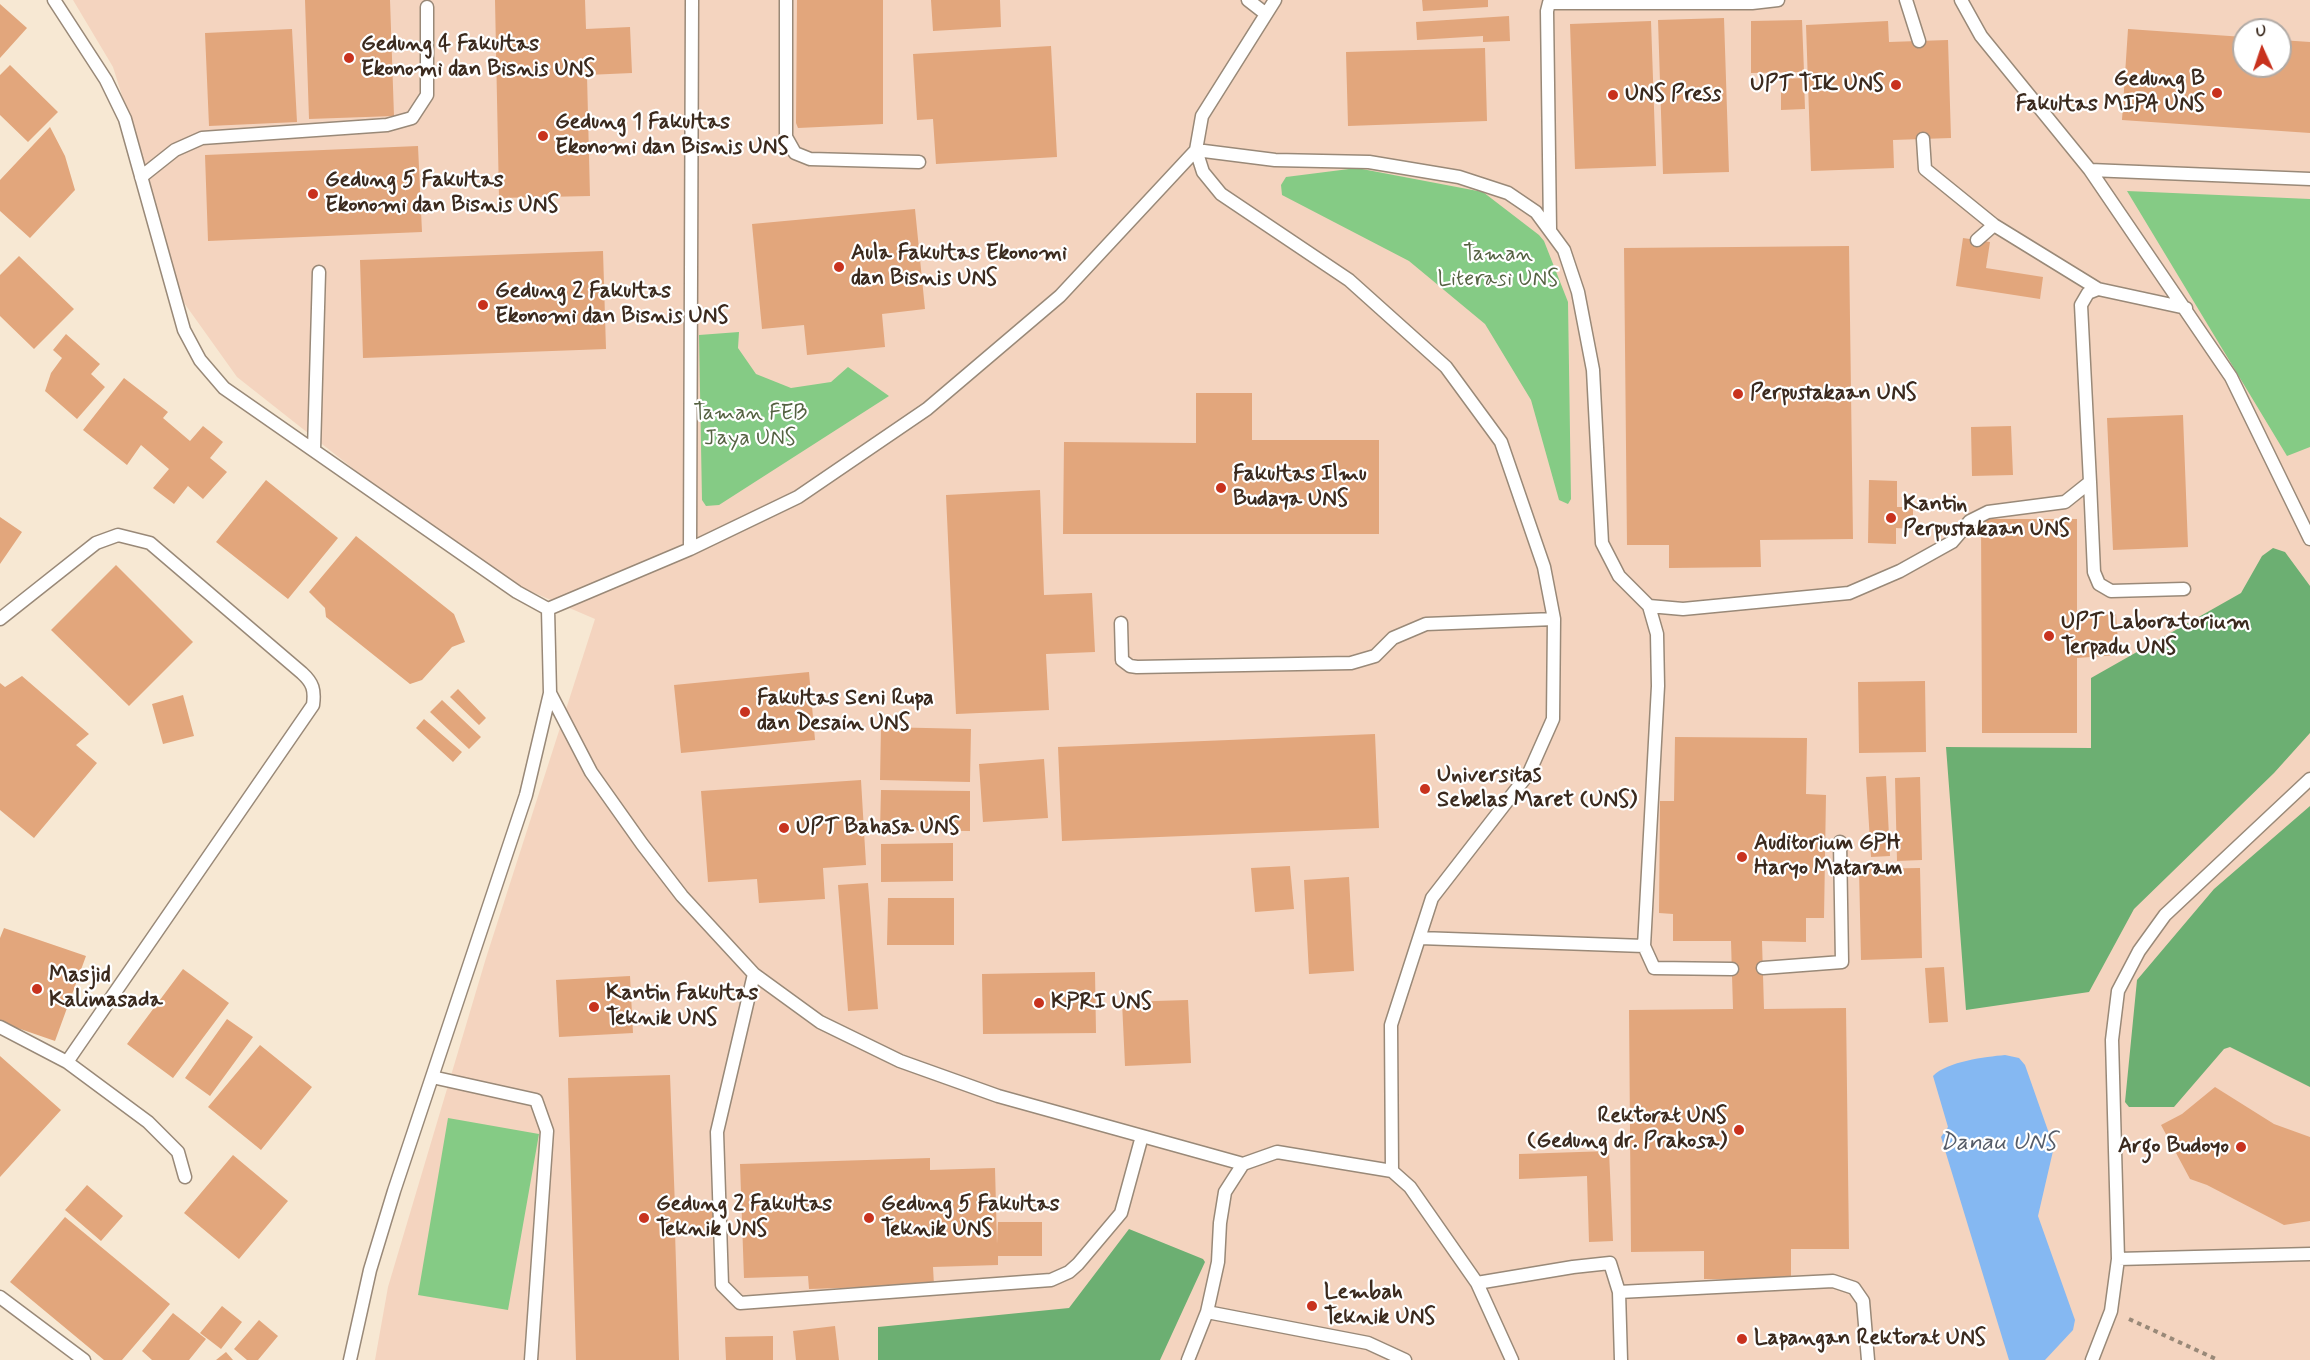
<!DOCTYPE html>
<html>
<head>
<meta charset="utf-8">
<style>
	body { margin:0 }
	#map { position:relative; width:2310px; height:1360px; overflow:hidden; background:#f7e8d3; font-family:Mynerve,sans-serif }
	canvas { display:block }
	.north { position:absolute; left:2232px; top:18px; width:60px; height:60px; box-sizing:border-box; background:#fff; border:2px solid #b1aaa5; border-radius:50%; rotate:357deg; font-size:16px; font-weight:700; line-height:24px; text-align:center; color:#3b2a1e }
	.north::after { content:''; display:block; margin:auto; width:21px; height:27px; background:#c8321e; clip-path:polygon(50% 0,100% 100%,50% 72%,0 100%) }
</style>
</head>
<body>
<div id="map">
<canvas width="2310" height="1360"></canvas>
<div class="north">U</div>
</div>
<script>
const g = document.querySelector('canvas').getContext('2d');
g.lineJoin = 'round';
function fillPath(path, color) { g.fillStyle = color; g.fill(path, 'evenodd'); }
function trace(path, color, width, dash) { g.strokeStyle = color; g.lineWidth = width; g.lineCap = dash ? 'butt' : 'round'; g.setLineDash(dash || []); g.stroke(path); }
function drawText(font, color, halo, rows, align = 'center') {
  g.font = font + ' Mynerve,sans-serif'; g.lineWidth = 4.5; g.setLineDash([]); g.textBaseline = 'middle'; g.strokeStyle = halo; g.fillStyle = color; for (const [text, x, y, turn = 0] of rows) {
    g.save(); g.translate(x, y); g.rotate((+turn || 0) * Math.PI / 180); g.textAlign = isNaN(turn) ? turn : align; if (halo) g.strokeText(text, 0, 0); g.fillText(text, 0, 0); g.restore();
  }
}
fillPath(new Path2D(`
	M73 0H2310V1360H375L388 1287 486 958 595 619 516 585 398 504 237 377 177 293 161 220 113 67ZM2244 30H2280V66H2244Z`), '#f4d4bf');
fillPath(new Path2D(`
	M1349 169H1362L1483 192 1539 235 1544 241 1568 302 1571 499 1568 504 1559 500 1531 400 1485 324 1409 261 1282 195 1281 185 1286 177Z
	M2127 191 2310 199V447L2287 456Z
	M739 332 738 348 756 374 791 388 831 382 848 367 889 396 719 505 706 506 702 500 699 335Z
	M448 1118 539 1134 508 1310 418 1295Z`), '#85cb85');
fillPath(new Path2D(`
	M2273 548 2285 552 2310 586V733L2274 773 2134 909 2089 992 1966 1010 1946 747 2091 748V678L2241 593 2262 556Z
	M2310 806V1087L2230 1047 2224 1049 2174 1107H2129L2125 1102 2137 980 2214 889Z
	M1129 1229 1203 1259 1205 1262 1160 1360H878V1327L1069 1308Z`), '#6caf72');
fillPath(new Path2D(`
	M2005 1055 2019 1058 2025 1065 2052 1142 2053 1151 2038 1216 2075 1320 2073 1330 2045 1360H2009L1941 1137 1948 1127 1933 1076C1948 1061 1985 1057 2005 1055Z`), '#85b8f2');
fillPath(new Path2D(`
	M305 0H390L394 116 309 119Z
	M495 0H585L586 29 630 27 632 73 587 75 590 196 499 198Z
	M797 0H883V124L798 128 796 123Z
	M931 0H1000L1001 27 933 31Z
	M1422 0H1488V7L1423 11Z
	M0 4 27 28 0 58Z
	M1509 16 1510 41 1483 42V36L1417 40 1416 22Z
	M1724 18 1729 172 1663 174 1658 20Z
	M1802 20 1804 72 1751 73V21Z
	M1651 21 1656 166 1575 169 1570 24Z
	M1888 21 1889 42 1948 40 1951 138 1893 140 1894 168 1811 171 1806 25Z
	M292 29 297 122 209 126 205 33Z
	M2128 29 2244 37V66H2280V40L2310 42V133L2122 120Z
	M1051 46 1057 157 936 164 933 119 917 120 913 54Z
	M1485 48 1487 121 1348 126 1346 52Z
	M10 65 58 112 28 142 0 115V75Z
	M1804 78 1805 109 1781 110V79Z
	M50 127 65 156 75 190 30 238 0 211V180Z
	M418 146 422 232 208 241 205 155Z
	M915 209 925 309 882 314 885 347 807 355 804 325 762 329 752 224Z
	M1963 238 1990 242 1986 268 2043 277 2040 299 1956 286Z
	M1849 246 1853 539 1760 540 1761 567 1669 568V545H1627L1624 248Z
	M603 251 606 349 363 358 360 260Z
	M19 256 74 309 34 349 0 316V275Z
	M66 334 100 364 91 374 105 387 77 419 45 391 51 373 62 358 53 350Z
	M124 378 168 412 163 418 190 441 203 426 223 442 210 458 227 472 203 499 188 486 174 504 153 488 169 469 141 445 127 465 83 430Z
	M1196 393H1252V440H1379V534H1063L1064 442 1196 443Z
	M2183 415 2188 547 2113 550 2107 418Z
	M2011 426 2013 475 1972 476 1971 427Z
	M266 480 338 538 288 599 216 542Z
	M1869 480 1897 481V507H1913V529L1896 528V544L1868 543Z
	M1040 490 1044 595 1092 593 1095 652 1046 654 1049 710 956 714 946 495Z
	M0 517 22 532 0 564Z
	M1981 519H2077V617L2116 614 2119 655 2077 658V733H1982Z
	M356 536 454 614 465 642 452 647 422 680 410 684 326 617 325 608 309 592Z
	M116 565 193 642 129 706 51 630Z
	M809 672 815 740 681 753 674 685Z
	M22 676 89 734 76 745 97 763 34 838 0 810V683L5 687Z
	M1925 681 1926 752 1859 753 1858 682Z
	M458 689 486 718 479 725 450 697Z
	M183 695 194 736 163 744 152 704Z
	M442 700 481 737 469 749 430 712Z
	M424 719 462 752 453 762 416 728Z
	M881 727 971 729 970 782 880 780Z
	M1375 734 1379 828 1062 841 1058 747Z
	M1675 737 1807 738 1806 794 1826 795 1824 918H1806V942L1762 941 1764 1009 1846 1008 1849 1249H1791V1279H1704V1251L1631 1252 1629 1010 1733 1009 1731 941H1673V914L1659 913 1660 801H1674Z
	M1044 759 1048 818 983 822 979 764Z
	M1886 776 1890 856 1871 857 1866 777Z
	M1920 777 1922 860 1897 861 1895 778Z
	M861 780 866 865 823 868 825 899 759 903 757 879 708 882 701 791Z
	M881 790 970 791V831L880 830Z
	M953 843V881L881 882V844Z
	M1290 866 1294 909 1255 912 1251 868Z
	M1920 868 1922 958 1861 960 1859 869Z
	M1349 877 1354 971 1309 974 1304 880Z
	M868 883 878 1009 848 1011 838 885Z
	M888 898H954V945H887Z
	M4 928 86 956 55 1041 0 1022V938Z
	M1944 967 1948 1022 1929 1023 1925 968Z
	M183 969 229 1003 173 1078 127 1044Z
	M1095 972 1096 1033 983 1034 982 974Z
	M630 976 633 1033 559 1037 556 980Z
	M1188 1000 1191 1063 1125 1066 1122 1002Z
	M227 1019 253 1037 210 1096 185 1078Z
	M260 1045 312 1087 261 1150 208 1107Z
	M0 1056 61 1110 0 1177Z
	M670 1075 675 1207 716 1204 717 1230 675 1232 679 1360H576L568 1078Z
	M2215 1087 2274 1124 2310 1137V1221L2284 1225 2207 1185 2190 1179 2161 1125 2182 1114Z
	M1609 1151 1613 1241 1589 1242 1587 1176 1519 1179V1154Z
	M233 1155 288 1201 239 1259 184 1213Z
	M930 1158V1170L995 1168 997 1244 998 1222H1042V1256H998V1265L933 1267 934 1285 809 1289 808 1276 744 1278 740 1164Z
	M87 1185 123 1216 101 1241 65 1210Z
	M65 1217 170 1304 122 1360H104L10 1282Z
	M222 1306 242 1322 221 1349 200 1333Z
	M173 1313 206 1339 189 1360H152L142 1351Z
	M259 1320 278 1336 258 1360H247L234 1349Z
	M835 1326 839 1360H796L793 1331Z
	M773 1336V1360H726L725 1337Z
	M226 1352 233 1360H216Z`), '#e2a67c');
const lane = new Path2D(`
	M54 0 106 80 125 119 184 330 200 360 224 388 517 592 548 609
	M786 0V137L795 153 810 159 919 162
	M1248 0 1266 14
	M1275 0 1202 116 1196 150 1203 172 1221 194 1349 280 1446 367 1501 442 1544 567 1554 619 1553 719 1529 773 1432 898 1391 1025 1392 1171
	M1906 0 1919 41
	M1961 0 1981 36 2090 170 2231 377 2310 539
	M1923 139 1925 169 1994 225 2098 289
	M1196 150 1275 160 1369 162 1459 177 1508 193 1536 212 1564 250 1578 292 1593 370 1602 543 1619 576 1649 606 1657 634 1658 686 1644 946 1654 968 1732 969
	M2090 170 2310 179
	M141 177 175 150 202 138 387 125 412 118 427 95V7
	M1550 229 1547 11 1549 3H1752L1778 0
	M1977 240 1994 225
	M314 450 319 272
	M2090 482 2094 572 2099 584 2111 591 2184 589
	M690 549 692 0
	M1649 606 1683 609 1849 593 1900 571 1952 542 1970 521 1988 512 2065 502 2090 482 2081 305 2088 293 2098 289 2186 308
	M0 619 96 543 118 535 150 543 302 673C313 683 315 690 313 705L67 1062
	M1121 623 1122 660 1130 666 1137 667 1351 663 1375 656 1393 638 1426 624 1554 619
	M550 693 591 772 642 844 682 896 754 974 717 1132 722 1285 740 1303 1051 1280 1069 1272 1078 1264 1121 1213 1142 1136
	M1420 938 1644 946
	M1763 968 1842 962 1840 842
	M754 974 820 1022 900 1061 998 1096 1243 1164
	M0 1027 67 1062 148 1122 178 1152 185 1177
	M432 1077 536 1100 547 1131 531 1360
	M2118 1259 2310 1254
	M1477 1283 1573 1267 1610 1263 1619 1292 1621 1360
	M1619 1292 1833 1281 1854 1288 1863 1301 1868 1360
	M0 1297 84 1360
	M1207 1312 1368 1343 1405 1360
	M350 1360 370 1270 394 1191 526 795 550 693 548 609 690 549 798 497 927 409 1060 296 1196 150
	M1188 1360 1207 1312 1218 1262 1220 1223 1225 1192 1243 1164 1277 1152 1392 1171 1410 1187 1477 1283 1512 1360
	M2092 1360 2111 1311 2118 1259 2112 1040 2118 991 2139 951 2165 915 2310 779`);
trace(lane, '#998978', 15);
trace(new Path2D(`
	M2129 1319 2218 1360`), '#998978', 4, [4.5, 4.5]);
trace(lane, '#fff', 12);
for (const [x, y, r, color] of [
	[349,58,6,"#c8321e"],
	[1896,85,6,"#c8321e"],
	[2217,93,6,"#c8321e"],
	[1613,95,6,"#c8321e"],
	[543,136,6,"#c8321e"],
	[313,194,6,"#c8321e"],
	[839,267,6,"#c8321e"],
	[483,305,6,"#c8321e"],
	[1738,394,6,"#c8321e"],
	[1221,488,6,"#c8321e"],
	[1891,518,6,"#c8321e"],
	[2049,636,6,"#c8321e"],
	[745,712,6,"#c8321e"],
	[1425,789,6,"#c8321e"],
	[784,828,6,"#c8321e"],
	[1742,857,6,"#c8321e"],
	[37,989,6,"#c8321e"],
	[1039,1003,6,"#c8321e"],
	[594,1007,6,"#c8321e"],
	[1739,1130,6,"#c8321e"],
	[2241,1147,6,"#c8321e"],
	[644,1218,6,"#c8321e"],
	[869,1218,6,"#c8321e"],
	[1312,1306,6,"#c8321e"],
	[1742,1339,6,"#c8321e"]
]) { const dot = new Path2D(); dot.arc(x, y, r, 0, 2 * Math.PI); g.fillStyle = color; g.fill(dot); trace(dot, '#fff', 2); }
drawText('bold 22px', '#3b2a1e', '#fff', [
	["Gedung 4 Fakultas",361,45],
	["Ekonomi dan Bisnis UNS",361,70],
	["Gedung B",2205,80,"right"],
	["Fakultas MIPA UNS",2205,105,"right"],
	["UPT TIK UNS",1884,85,"right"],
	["UNS Press",1625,95],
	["Gedung 1 Fakultas",555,123],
	["Ekonomi dan Bisnis UNS",555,148],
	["Gedung 5 Fakultas",325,181],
	["Ekonomi dan Bisnis UNS",325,206],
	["Aula Fakultas Ekonomi",851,254],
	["dan Bisnis UNS",851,279],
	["Gedung 2 Fakultas",495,292],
	["Ekonomi dan Bisnis UNS",495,317],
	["Perpustakaan UNS",1750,394],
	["Fakultas Ilmu",1233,475],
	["Budaya UNS",1233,500],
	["Kantin",1903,505],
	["Perpustakaan UNS",1903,530],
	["UPT Laboratorium",2061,623],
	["Terpadu UNS",2061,648],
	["Fakultas Seni Rupa",757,699],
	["dan Desain UNS",757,724],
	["Universitas",1437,776],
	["Sebelas Maret (UNS)",1437,801],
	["UPT Bahasa UNS",796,828],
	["Auditorium GPH",1754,844],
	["Haryo Mataram",1754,869],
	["Masjid",49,976],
	["Kalimasada",49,1001],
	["Kantin Fakultas",606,994],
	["Teknik UNS",606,1019],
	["KPRI UNS",1051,1003],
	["Rektorat UNS",1727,1117,"right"],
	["(Gedung dr. Prakosa)",1727,1142,"right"],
	["Argo Budoyo",2229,1147,"right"],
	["Gedung 2 Fakultas",656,1205],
	["Teknik UNS",656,1230],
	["Gedung 5 Fakultas",881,1205],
	["Teknik UNS",881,1230],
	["Lembah",1324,1293],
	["Teknik UNS",1324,1318],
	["Lapangan Rektorat UNS",1754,1339]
], 'left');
drawText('22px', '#556242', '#fff', [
	["Taman",1498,255],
	["Literasi UNS",1498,280],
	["Taman FEB",750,414],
	["Jaya UNS",750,439]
]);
drawText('italic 24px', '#555c68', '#fff', [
	["Danau UNS",1998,1144]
]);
</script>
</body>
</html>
